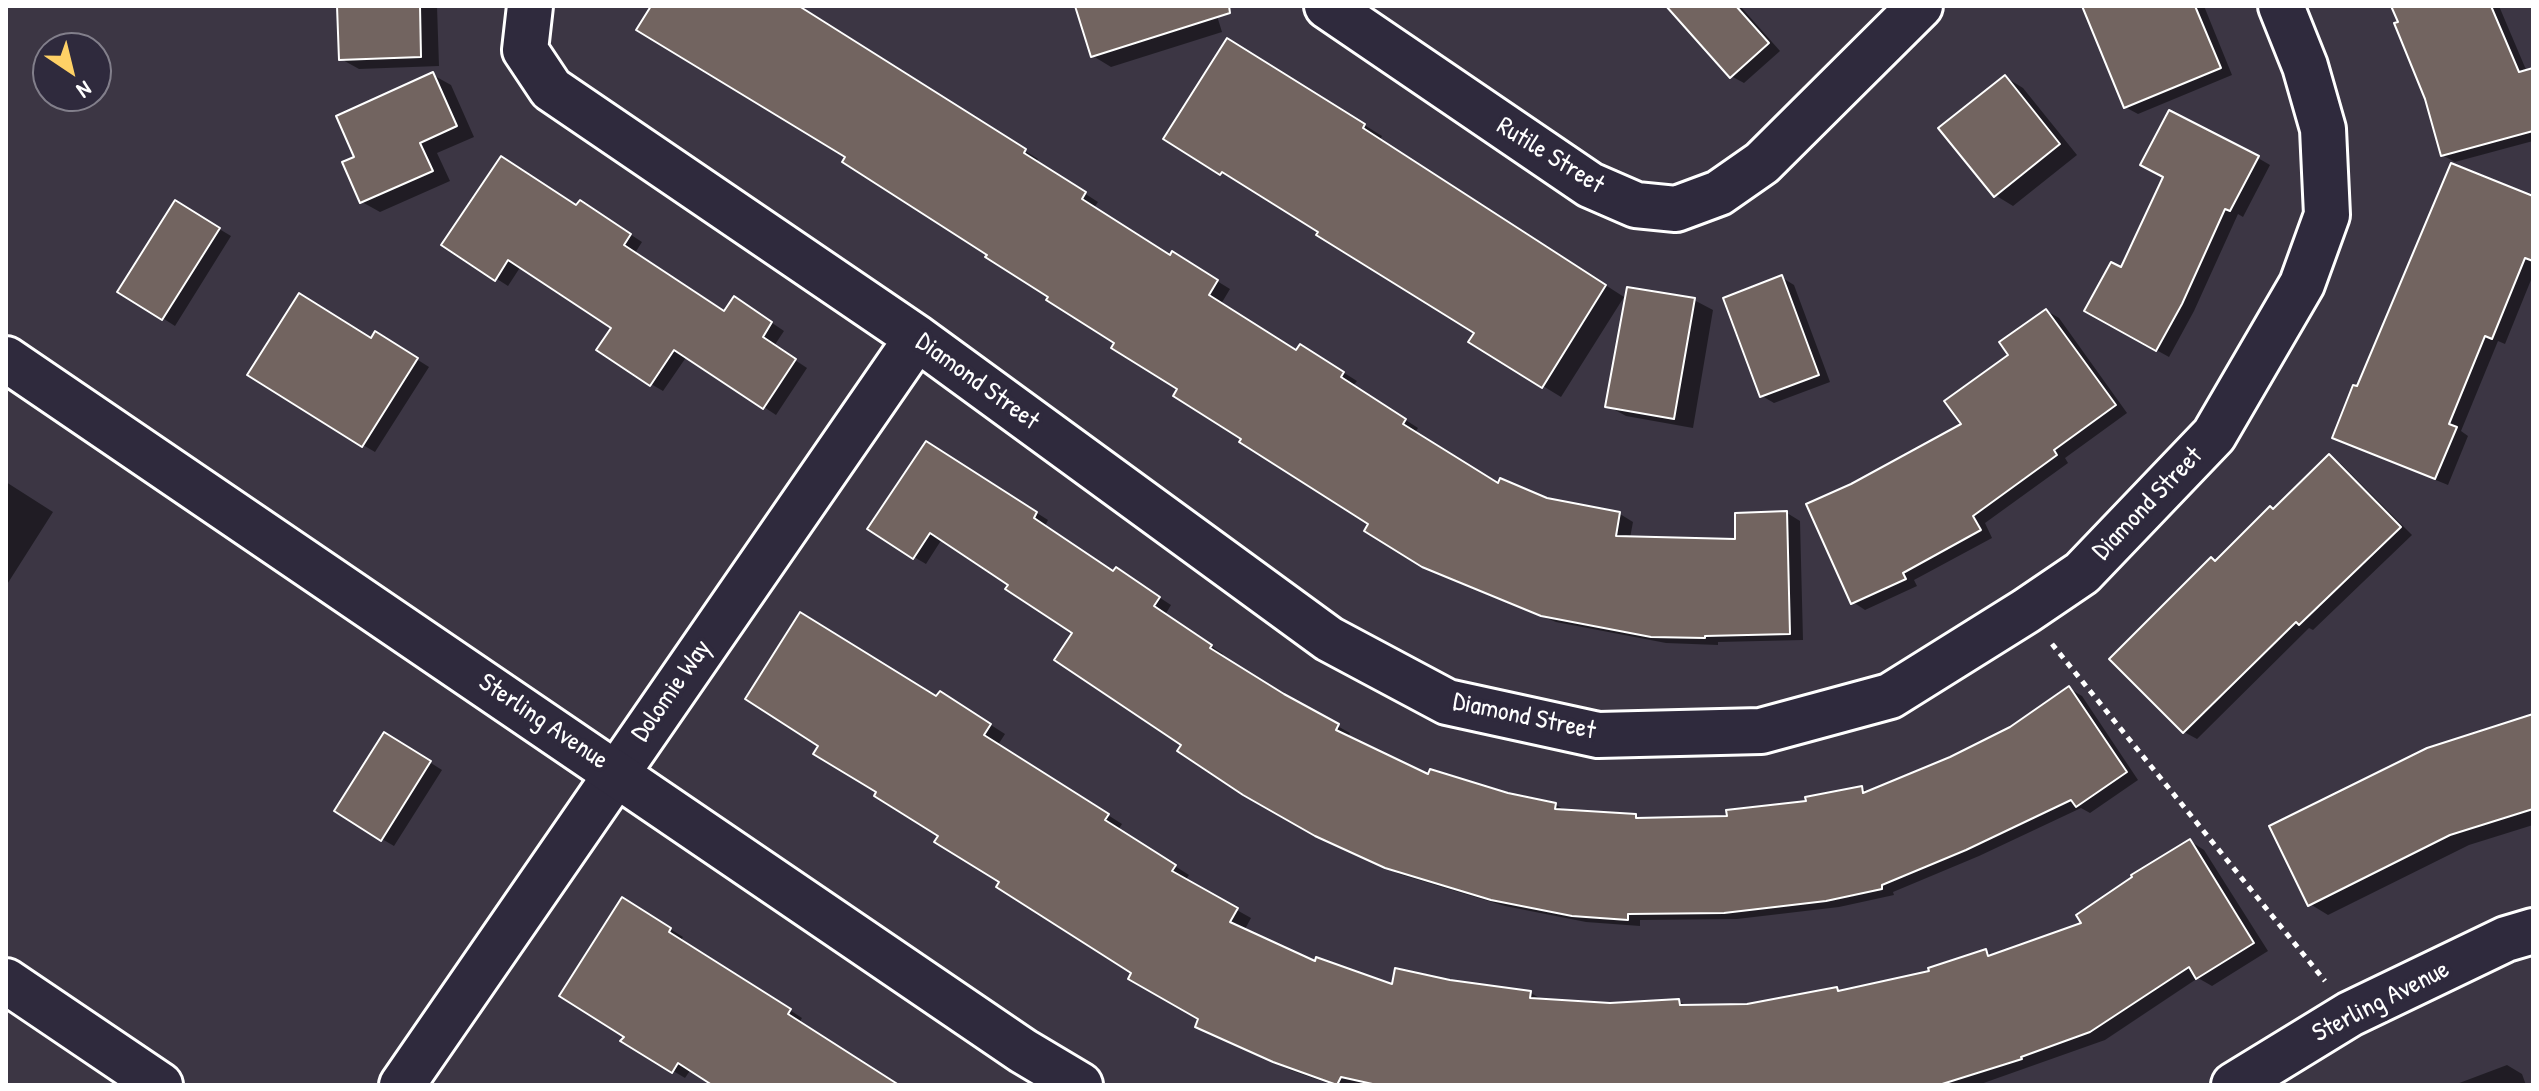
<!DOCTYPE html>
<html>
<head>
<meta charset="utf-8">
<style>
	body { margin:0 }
	#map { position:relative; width:2539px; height:1091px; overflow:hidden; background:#3c3644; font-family:"Patrick Hand",sans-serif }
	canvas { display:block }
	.frame { position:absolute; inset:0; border:8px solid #fff; pointer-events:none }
	.north { position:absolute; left:32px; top:32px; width:80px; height:80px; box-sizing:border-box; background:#2f2a3d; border:2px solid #827f8b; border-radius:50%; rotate:145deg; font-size:22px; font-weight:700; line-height:32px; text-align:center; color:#fff }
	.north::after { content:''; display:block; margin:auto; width:28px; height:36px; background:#ffd166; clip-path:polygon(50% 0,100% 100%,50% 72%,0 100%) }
</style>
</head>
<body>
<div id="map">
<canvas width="2539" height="1091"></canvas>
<div class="frame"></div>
<div class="north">N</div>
</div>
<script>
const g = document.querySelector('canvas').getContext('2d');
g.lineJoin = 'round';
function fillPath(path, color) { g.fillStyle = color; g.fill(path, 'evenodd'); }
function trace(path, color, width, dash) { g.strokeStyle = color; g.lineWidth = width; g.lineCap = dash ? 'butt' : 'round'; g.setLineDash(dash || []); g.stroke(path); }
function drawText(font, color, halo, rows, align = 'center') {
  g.font = font + ' "Patrick Hand",sans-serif'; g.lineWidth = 8; g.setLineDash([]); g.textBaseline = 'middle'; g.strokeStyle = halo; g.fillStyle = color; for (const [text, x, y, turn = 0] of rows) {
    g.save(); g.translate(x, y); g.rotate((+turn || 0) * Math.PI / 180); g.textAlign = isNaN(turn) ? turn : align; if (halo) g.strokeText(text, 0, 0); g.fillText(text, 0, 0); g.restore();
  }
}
fillPath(new Path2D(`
	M339 6H437L439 66 359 69 341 59Z
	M654 6H796L1038 159 1036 162 1098 202 1094 208 1171 257 1173 254 1230 289 1221 304 1297 352 1314 354 1357 381 1353 386 1418 428 1415 433 1499 485 1546 500 1620 514 1633 522 1630 538 1737 541 1787 513 1800 521 1803 640 1718 642V645L1666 643 1556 622 1438 574 1423 565 1371 523 1243 438 1117 343 989 254Z
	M1077 6H1214L1222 32 1111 67 1093 56Z
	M1683 6H1740L1780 51 1744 83 1731 76Z
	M2084 6H2204L2232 75 2138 114 2125 107Z
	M2393 6H2499L2527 72 2533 71V141L2455 162 2442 155 2427 98Z
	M1246 51 1382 136 1380 140 1624 297 1561 397 1543 386 1476 333 1241 181 1240 183 1221 173 1166 138Z
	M433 75 451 85 474 137 437 153 450 181 380 212 362 202 357 158Z
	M2005 77 2023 88 2077 155 2013 206 1995 195Z
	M2258 158 2270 165 2243 217 2238 214 2194 311 2169 357 2086 311 2121 270Z
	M2533 199V275L2505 344 2498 341 2461 431 2468 436 2448 485 2347 444 2358 389Z
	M176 203 231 236 175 326 120 291Z
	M577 207 593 210 642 242 635 253 725 313 747 306 784 331 774 346 807 368 776 415 687 356 663 391 651 384 614 327 521 266 508 286 444 245Z
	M1781 277 1794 285 1830 382 1774 403 1762 396Z
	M1694 300 1713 310 1693 428 1626 416 1608 406Z
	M2047 311 2059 318 2127 413 2065 458 2068 463 1985 523 1992 538 1914 580 1917 586 1865 610 1853 602 1851 485 1964 424 2011 355Z
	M372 340 388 341 429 367 375 452 363 445Z
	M939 451 1048 520 1045 526 1114 573 1128 577 1171 605 1165 615 1223 654 1221 656 1291 700 1350 733 1348 738 1430 776 1556 805 1567 811 1635 816 1641 819 1729 818 1808 802 1861 788 1869 792 1950 758 2011 729 2070 689 2082 696 2138 780 2090 813 2081 808 1979 856 1893 892 1894 895 1839 907 1737 919 1640 920V926L1586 922 1505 906 1399 874 1330 842 1184 745 1075 633 1010 584 942 539 926 564 914 557Z
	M2329 456 2341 464 2412 535 2313 630 2309 628 2197 739 2184 732 2112 659 2274 511Z
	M6 482 53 512 6 586Z
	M937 699 955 702 1005 734 998 745 1122 824 1118 830 1189 875 1185 881 1251 918 1244 931 1316 964 1393 986 1449 982 1531 993 1544 1001 1610 1005 1679 1001 1689 1007 1748 1006 1837 989 1842 993 1932 973 1985 951 1994 956 2085 924 2190 841 2204 850 2268 951 2212 986 2198 978 2105 1040 1978 1085H1333L1290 1070 1212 1034 1201 1018 1002 882 940 835Z
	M2533 717V825L2469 845 2328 915 2310 904Z
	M385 734 442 770 394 846 382 839Z
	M634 906 683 937 681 940 802 1018 799 1023 895 1085H716L691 1069 685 1078 623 1041 626 1036Z
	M2507 1065 2522 1074 2526 1085H2454Z`), '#0007');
const building = new Path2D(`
	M337 6H420L421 57 339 60Z
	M651 6H799L1026 149 1024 153 1086 192 1082 199 1170 255 1172 251 1218 280 1209 295 1296 350 1300 344 1344 372 1341 377 1406 419 1403 424 1498 483 1500 478 1547 498 1620 512 1616 536 1735 539V513L1787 511 1790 634 1705 636V638L1651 637 1541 616 1422 567 1364 531 1368 524 1239 442 1241 439 1173 396 1177 389 1111 348 1114 343 1046 300 1048 297 985 257 987 255 842 162 845 157 636 30Z
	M1075 6H1229L1230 13 1091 57Z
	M1666 6H1736L1769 43 1730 78Z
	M2082 6H2195L2221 68 2124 108Z
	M2391 6H2491L2519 72 2533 68V131L2441 156 2425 99 2394 23 2398 22Z
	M1227 38 1365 124 1363 128 1606 285 1542 388 1468 342 1474 333 1316 235 1318 232 1222 172 1220 175 1163 139Z
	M433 72 457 126 420 143 433 171 360 203 342 162 354 157 336 116Z
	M2005 75 2060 144 1994 197 1938 128Z
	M2169 110 2259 156 2230 211 2225 209 2182 304 2156 351 2084 311 2111 262 2121 267 2163 177 2140 165Z
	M501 156 576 205 580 200 631 234 624 245 724 311 734 296 772 322 763 337 796 359 763 409 674 350 650 386 596 350 611 328 508 260 495 281 441 245Z
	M2451 163 2533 196V261L2525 258 2492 339 2485 336 2449 424 2457 427 2435 479 2332 438 2353 385 2357 386Z
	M175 200 220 228 162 320 117 292Z
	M1782 275 1819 375 1760 397 1723 298Z
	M1627 287 1695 298 1674 419 1605 407Z
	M299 293 371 338 375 331 418 358 362 447 247 375Z
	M2046 309 2116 405 2054 450 2057 455 1973 516 1981 530 1903 573 1906 579 1851 604 1806 504 1851 484 1961 424 1944 401 2008 355 1999 342Z
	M926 441 1037 512 1034 518 1113 571 1116 567 1160 597 1154 606 1212 645 1210 648 1284 694 1339 724 1336 730 1428 774 1430 769 1508 793 1556 803 1555 809 1636 814V818L1727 816 1726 810 1806 801 1805 797 1862 786 1863 793 1950 757 2010 727 2069 686 2127 772 2076 807 2071 800 1966 850 1882 885V889L1826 901 1724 913 1628 914V920L1572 916 1491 900 1385 868 1315 836 1243 795 1177 751 1181 745 1054 660 1072 633 1005 589 1008 585 930 533 913 559 867 529Z
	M2329 454 2401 527 2299 625 2296 622 2183 733 2109 659 2211 557 2215 561 2270 506 2273 509Z
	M800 612 936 696 940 691 991 724 984 735 1109 814 1105 820 1176 865 1172 871 1238 908 1230 922 1315 961 1316 957 1392 984 1395 968 1450 980 1531 991 1530 998 1610 1003 1679 999 1680 1005 1747 1004 1837 987 1838 991 1929 971 1928 968 1986 949 1988 956 2081 923 2076 915 2132 877 2131 875 2190 839 2254 943 2196 979 2189 967 2090 1032 2021 1057 2022 1059 1939 1085H1377L1341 1077 1337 1085 1273 1062 1195 1027 1198 1019 1128 979 1131 973 996 887 999 882 934 842 938 836 874 796 876 792 813 754 818 746 745 699Z
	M2533 714V809L2450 835 2308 906 2269 826 2427 748Z
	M384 732 431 761 381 841 334 811Z
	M622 897 671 928 669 932 791 1009 788 1014 899 1085H712L678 1063 672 1073 620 1041 624 1037 559 996Z`);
fillPath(building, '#726460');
trace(building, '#fff', 2);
const minor = new Path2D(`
	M530 6 525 50 551 89 917 338 1329 639 1447 702 1598 735 1761 731 1890 696 2026 611 2082 573 2214 435 2302 284 2327 215 2323 129 2305 66 2281 6
	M1327 6 1590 185 1636 205 1676 209 1719 193 1762 163 1920 6
	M6 981 160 1085
	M402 1085 917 338`);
const tertiary = new Path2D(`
	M6 359 1023 1051 1080 1085
	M2234 1085 2350 1014 2506 939 2533 931`);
trace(minor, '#fff', 50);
trace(tertiary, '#fff', 50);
trace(new Path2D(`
	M2052 644 2325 981`), '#fff', 5, [6, 6]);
trace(minor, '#2f2a3d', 44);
trace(tertiary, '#2f2a3d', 44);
drawText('26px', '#fff', '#2f2a3d', [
	["Rutile Street",1550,156,32],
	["Diamond Street",977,382,36],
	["Diamond Street",2148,504,-46],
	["Dolomie Way",672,691,-55],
	["Diamond Street",1524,717,12],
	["Sterling Avenue",543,722,34],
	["Sterling Avenue",2381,1002,-27]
]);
</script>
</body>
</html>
